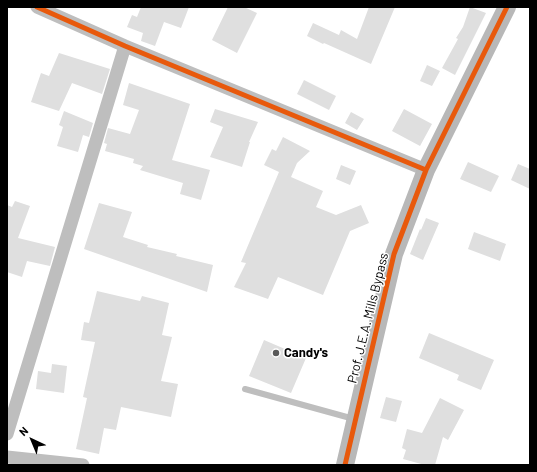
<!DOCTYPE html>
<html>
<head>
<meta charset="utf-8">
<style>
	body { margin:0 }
	#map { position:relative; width:537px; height:472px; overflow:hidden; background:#fff; font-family:Barlow,sans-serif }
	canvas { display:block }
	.frame { position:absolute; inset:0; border:8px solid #000; pointer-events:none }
	.north { position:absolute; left:12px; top:420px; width:40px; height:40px; -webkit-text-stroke:3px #fff; paint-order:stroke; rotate:316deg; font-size:11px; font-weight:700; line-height:16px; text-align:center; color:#000 }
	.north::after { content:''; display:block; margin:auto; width:14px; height:18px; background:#000; clip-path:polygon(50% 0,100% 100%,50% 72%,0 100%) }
</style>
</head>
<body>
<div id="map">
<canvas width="537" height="472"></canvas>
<div class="frame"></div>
<div class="north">N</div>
</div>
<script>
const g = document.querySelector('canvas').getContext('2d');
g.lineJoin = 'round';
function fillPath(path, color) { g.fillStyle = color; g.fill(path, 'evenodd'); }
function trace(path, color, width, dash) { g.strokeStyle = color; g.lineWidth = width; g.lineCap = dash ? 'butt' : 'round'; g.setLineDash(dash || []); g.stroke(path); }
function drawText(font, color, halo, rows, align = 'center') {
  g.font = font + ' Barlow,sans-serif'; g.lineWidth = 3; g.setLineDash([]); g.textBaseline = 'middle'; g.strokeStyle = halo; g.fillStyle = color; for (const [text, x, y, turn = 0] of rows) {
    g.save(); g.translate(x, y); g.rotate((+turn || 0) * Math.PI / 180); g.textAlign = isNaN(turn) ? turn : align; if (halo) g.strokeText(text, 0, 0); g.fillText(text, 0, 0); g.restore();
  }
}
fillPath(new Path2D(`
	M141 7H189L181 28 164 22 155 46 141 41 143 33 127 27 132 15 137 17Z
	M228 7H244L257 13 237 53 212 40Z
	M369 7H395L371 64 324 43 323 44 307 36 313 23 339 35 341 30 357 39Z
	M470 7 486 13 455 75 442 68 458 39 456 38 463 27Z
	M59 53 110 69 102 94 72 83 59 111 31 102 41 73 49 76Z
	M427 65 440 71 432 86 420 81Z
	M304 80 336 96 329 110 297 94Z
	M129 83 190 104 172 160 210 170 201 200 180 194 183 183 140 170 143 166 133 163 134 159 105 151 107 144 104 143 108 128 130 134 139 110 123 105Z
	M215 109 258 122 249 142H250L242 167 210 157 223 127 210 122Z
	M404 109 432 124 420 146 392 131Z
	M64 111 93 123 89 137 83 135 78 152 57 146 63 127 59 125Z
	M351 112 364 119 357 130 345 123Z
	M283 137 310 151 297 163 291 177 323 191 316 207 336 215 361 205 369 223 350 231 323 295 278 277 268 299 234 287 246 263 241 262 279 172 264 165 272 149 276 151Z
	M468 162 499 176 491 192 460 179Z
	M518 164 530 169V189L511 180Z
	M341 165 356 171 350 185 336 179Z
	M15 201 30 206 18 238 55 247 50 266 27 261 22 277 7 272V205L12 207Z
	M99 203 132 212 123 237 148 245 147 247 177 254 176 256 213 265 207 292 84 249Z
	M426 218 439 223 423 260 410 254 420 229 421 230Z
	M474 232 506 244 500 261 468 249Z
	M97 291 140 301 142 296 169 303 162 335 172 337 161 381 178 384 171 417 121 407 116 430 104 428 99 454 76 449 87 398 83 397 95 342 81 340 84 322 89 323Z
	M429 333 494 360 481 390 457 380 459 375 419 358Z
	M264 340 306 358 291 393 249 376Z
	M52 364 67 366 64 393 36 389 38 371 51 373Z
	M386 397 402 401 396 422 380 418Z
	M440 398 464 410 448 440 443 437 435 465H425L403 459 406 450 402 448 407 429 422 433Z`), '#dfdfdf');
trace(new Path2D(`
	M245 389 354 419`), '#bebebe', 6);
trace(new Path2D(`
	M37 7 125 46 426 170
	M7 434 125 46
	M7 457 83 465`), '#bebebe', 13);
trace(new Path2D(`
	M345 465 394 254 426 170 507 7`), '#b8b8b8', 18);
trace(new Path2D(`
	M37 7 125 46 426 170
	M345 465 394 254 426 170 507 7`), '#e8590c', 5);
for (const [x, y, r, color] of [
	[276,353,4,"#595959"]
]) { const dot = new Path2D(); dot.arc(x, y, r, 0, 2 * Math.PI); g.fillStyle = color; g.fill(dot); trace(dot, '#fff', 1.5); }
drawText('13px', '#000', '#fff', [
	["Prof. J.E.A. Mills Bypass",368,318,-76]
]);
drawText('bold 13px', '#000', '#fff', [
	["Candy's",284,353]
], 'left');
</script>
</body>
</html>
